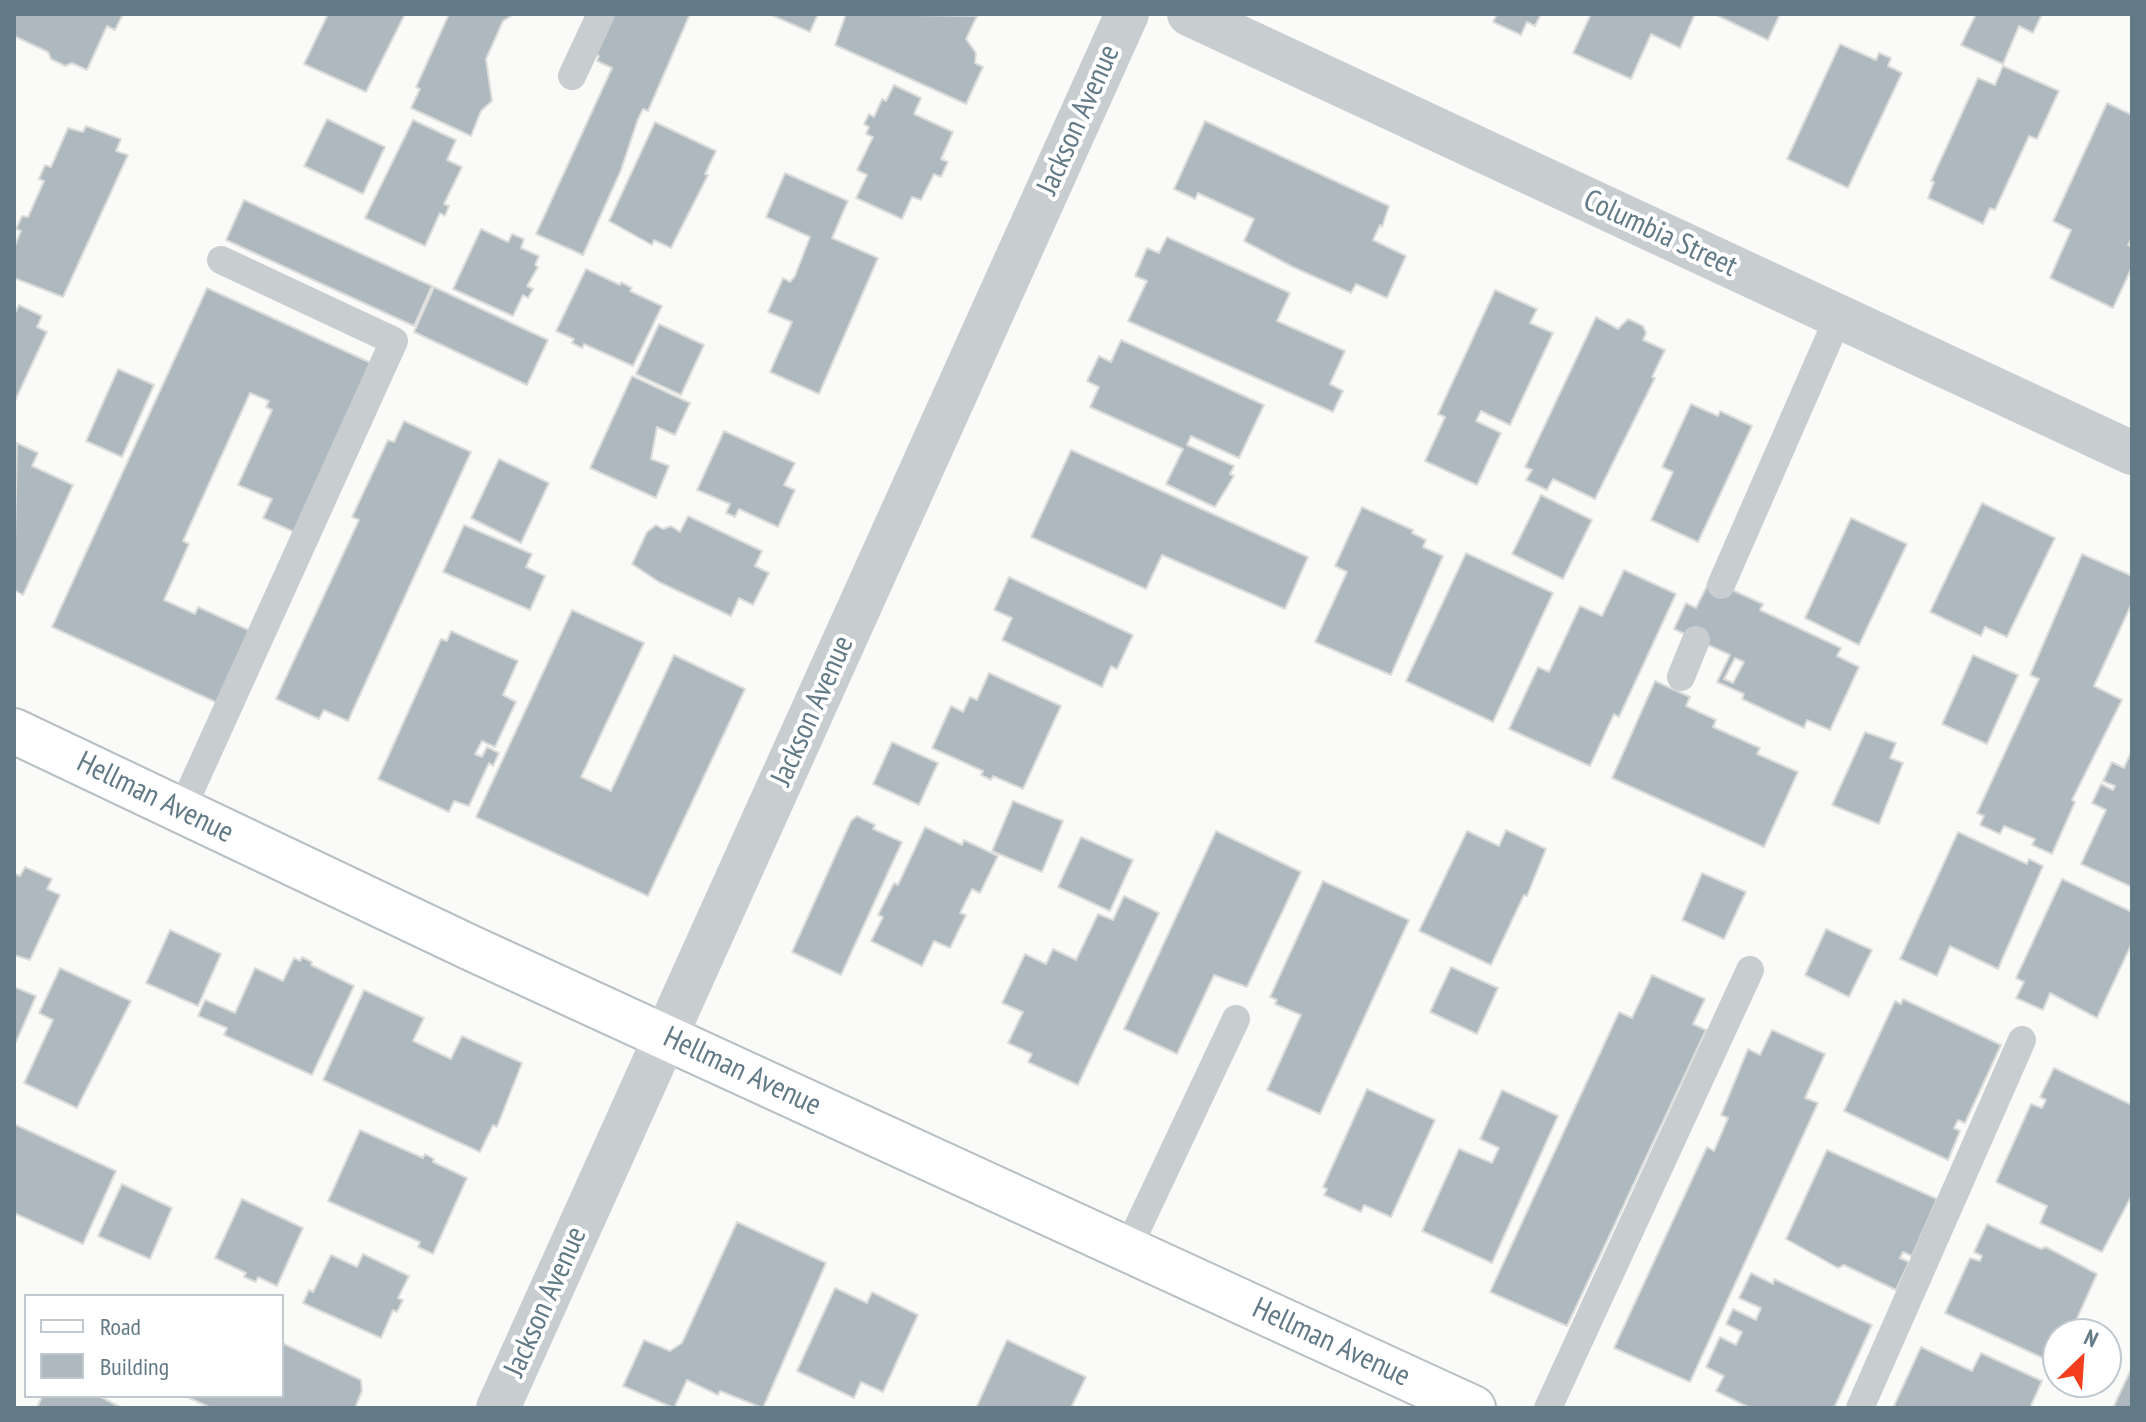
<!DOCTYPE html>
<html>
<head>
<meta charset="utf-8">
<style>
	body { margin:0 }
	#map { position:relative; width:2146px; height:1422px; overflow:hidden; background:#fafaf8; font-family:"PT Sans Narrow",sans-serif }
	canvas { display:block }
	.frame { position:absolute; inset:0; border:16px solid #627986; pointer-events:none }
	.legend { position:absolute; left:24px; top:1294px; width:260px; height:104px; box-sizing:border-box; background:#fff; border:2px solid #c0c9cf; margin:0; padding:10px 14px; list-style:none; font-size:24px; color:#627986 }
	.legend li { display:flex; align-items:center; gap:16px; height:40px }
	.legend b { width:40px; border:2px solid #c0c9cf }
	.north { position:absolute; left:2042px; top:1318px; width:80px; height:80px; box-sizing:border-box; background:#fff; border:2px solid #c0c9cf; border-radius:50%; rotate:25deg; font-size:22px; font-weight:700; line-height:32px; text-align:center; color:#627986 }
	.north::after { content:''; display:block; margin:auto; width:28px; height:36px; background:#f53e1d; clip-path:polygon(50% 0,100% 100%,50% 72%,0 100%) }
</style>
</head>
<body>
<div id="map">
<canvas width="2146" height="1422"></canvas>
<div class="frame"></div>
<ul class="legend">
<li><b style="height:10px;background:#fff"></b>Road</li>
<li><b style="height:22px;background:#adb9be"></b>Building</li>
</ul>
<div class="north">N</div>
</div>
<script>
const g = document.querySelector('canvas').getContext('2d');
g.lineJoin = 'round';
function fillPath(path, color) { g.fillStyle = color; g.fill(path, 'evenodd'); }
function trace(path, color, width, dash) { g.strokeStyle = color; g.lineWidth = width; g.lineCap = dash ? 'butt' : 'round'; g.setLineDash(dash || []); g.stroke(path); }
function drawText(font, color, halo, rows, align = 'center') {
  g.font = font + ' "PT Sans Narrow",sans-serif'; g.lineWidth = 8; g.setLineDash([]); g.textBaseline = 'middle'; g.strokeStyle = halo; g.fillStyle = color; for (const [text, x, y, turn = 0] of rows) {
    g.save(); g.translate(x, y); g.rotate((+turn || 0) * Math.PI / 180); g.textAlign = isNaN(turn) ? turn : align; if (halo) g.strokeText(text, 0, 0); g.fillText(text, 0, 0); g.restore();
  }
}
const building = new Path2D(`
	M14 14H123L115 30 107 26 87 70 72 63 65 66 51 59 48 52 14 36Z
	M328 14H405L366 92 304 64Z
	M449 14H514L503 21 486 59 492 101 481 111 471 136 411 108 420 89 416 87Z
	M614 14H690L648 111 643 109 638 119 621 170 583 255 536 234 612 68 597 61 599 56 596 54Z
	M769 14H818L810 32Z
	M846 14 977 16 966 39 976 53 975 63 983 67 966 104 835 45Z
	M1497 14H1541L1535 26 1527 22 1521 35 1493 22Z
	M1591 14H1695L1680 48 1651 34 1631 79 1573 53Z
	M1714 14H1780L1768 40Z
	M1976 14H2042L2033 33 2019 26 2003 64 1961 45Z
	M1840 44 1876 60 1879 53 1891 58 1888 66 1902 73 1848 188 1787 159Z
	M2003 66 2059 91 2037 139 2029 136 1995 210 1990 208 1983 224 1928 198 1934 182 1931 181 1978 78 1995 85Z
	M894 85 921 98 914 114 953 132 941 159 948 162 941 177 934 174 921 200 912 197 902 219 856 198 867 175 857 170 873 137 866 134 869 127 864 124 869 114 874 117 882 99 886 101Z
	M2107 103 2132 115V238L2128 245 2132 247V267L2113 308 2050 278 2071 230 2053 221Z
	M327 119 385 147 363 194 304 166Z
	M413 120 456 140 447 160 462 167 444 204 449 206 445 216 440 213 425 246 365 218Z
	M1205 121 1389 206 1382 227 1380 225 1373 240 1406 256 1387 298 1356 284 1351 293 1293 267 1244 241 1254 219 1198 193 1195 199 1174 189Z
	M655 122 716 151 705 174 708 175 671 248 654 240 652 245 609 221Z
	M86 126 121 139 116 151 128 155 63 297 14 278V248L21 231 16 229 22 216 28 217 44 181 39 179 45 165 51 167 68 128 83 132Z
	M785 173 848 201 832 238 878 258 819 394 770 372 792 322 768 312 783 278 790 282 795 276 810 237 766 217Z
	M244 200 432 286 414 326 226 240Z
	M481 229 508 242 512 234 524 239 521 248 539 256 535 265 538 267 527 286 533 289 528 298 523 295 513 316 453 289Z
	M1167 237 1290 293 1277 321 1345 351 1330 384 1343 391 1333 412 1128 321 1147 281 1135 276 1147 248 1159 253Z
	M586 269 620 285 621 282 632 288 630 291 662 306 633 366 584 344 582 348 572 343 574 339 556 331Z
	M434 287 548 340 527 385 414 332Z
	M207 288 371 363 299 534 263 518 272 499 238 485 272 410 266 407 269 401 250 393 183 541 189 544 164 600 195 614 198 607 255 633 222 705 52 627Z
	M1495 290 1537 309 1530 323 1553 333 1510 425 1481 411 1476 421 1501 433 1477 485 1425 461 1445 417 1438 414Z
	M19 305 42 316 37 327 47 332 14 403V315Z
	M1596 317 1618 329 1628 319 1643 326 1646 333 1643 340 1665 350 1652 377 1655 378 1595 499 1553 479 1547 490 1526 480 1532 470 1525 467Z
	M659 324 704 345 681 395 636 374Z
	M1121 340 1264 405 1239 458 1191 436 1187 445 1234 466 1230 474 1234 476 1215 507 1166 484 1183 449 1090 407 1099 387 1087 381 1099 356 1111 362Z
	M118 369 154 385 122 457 86 441Z
	M632 376 690 403 675 435 657 427 651 459 669 466 656 498 590 468Z
	M1691 404 1718 416 1720 411 1752 426 1698 542 1651 520 1673 472 1662 467Z
	M404 421 471 452 348 721 324 710 319 719 276 699 359 520 352 517 388 440 394 442Z
	M724 431 795 463 784 485 795 490 778 527 739 509 735 517 726 513 730 504 697 490Z
	M17 443 38 453 32 466 73 485 23 595 14 590Z
	M1071 450 1308 557 1285 609 1162 555 1146 589 1031 537Z
	M499 459 549 483 521 543 471 518Z
	M1541 495 1592 520 1563 579 1512 554Z
	M1982 503 2055 538 2007 637 1985 627 1981 636 1930 612Z
	M1362 507 1413 530 1412 533 1426 540 1423 547 1443 556 1391 675 1315 642 1347 572 1335 566Z
	M688 516 762 551 755 566 769 573 753 605 739 598 731 616 659 582 632 564 647 532 656 525 663 529 671 526 680 532Z
	M1851 518 1907 544 1859 645 1805 618Z
	M464 525 532 554 526 567 545 576 530 610 443 572Z
	M1466 553 1553 593 1493 722 1406 681Z
	M2082 554 2132 576V603L2094 686 2122 700 2072 800 2075 802 2052 854 2032 845 2035 839 2004 826 2000 834 1980 825 1984 816 1977 813 2039 679 2030 675Z
	M1624 570 1676 594 1619 717 1614 714 1590 766 1509 729 1538 667 1549 672 1580 606 1602 616Z
	M1009 577 1133 635 1117 669 1111 666 1102 687 1002 640 1012 618 994 610Z
	M1710 580 1763 604 1760 610 1841 648 1837 656 1859 667 1830 730 1807 720 1804 728 1742 699 1744 694 1717 682 1730 655 1674 629 1686 603 1696 608ZM1735 658 1744 662 1733 683 1724 679Z
	M572 610 644 643 581 777 611 791 674 655 745 689 648 896 476 817Z
	M451 631 518 661 503 695 516 702 495 747 482 741 475 754 482 757 487 747 499 753 493 766 489 763 469 806 454 801 449 812 378 779 441 639 447 641Z
	M1973 655 2018 675 1987 744 1942 724Z
	M989 673 1061 706 1023 789 993 776 991 780 981 775 983 771 932 748 951 706 963 712 970 697 977 700Z
	M1655 681 1690 697 1686 706 1716 720 1713 727 1760 748 1757 754 1798 772 1764 847 1612 778Z
	M1865 732 1896 743 1890 758 1903 763 1879 824 1832 805Z
	M892 742 938 763 919 805 873 784Z
	M2132 750V887L2081 864 2106 810 2092 803 2101 784 2113 790 2115 786 2103 781 2112 762 2124 768Z
	M1013 801 1063 821 1042 872 992 851Z
	M857 816 875 825 873 829 902 842 841 975 792 952 851 821Z
	M925 827 962 845 964 840 998 856 980 893 972 889 960 913 966 915 950 948 934 941 922 966 871 941 883 917 878 915 894 883 898 885Z
	M1506 830 1546 849 1527 896 1524 895 1491 965 1419 931 1467 831 1499 846Z
	M1216 831 1301 872 1247 987 1214 975 1177 1054 1124 1029Z
	M1958 832 2027 864 2029 859 2043 866 1998 969 1950 946 1937 976 1900 959Z
	M1081 837 1133 860 1110 911 1058 887Z
	M25 867 52 879 47 889 60 895 30 960 14 955V873L20 876Z
	M1702 873 1746 892 1724 939 1682 920Z
	M2062 879 2132 912V943L2097 1018 2050 993 2043 1010 2016 998 2024 982 2016 978Z
	M1323 881 1409 920 1320 1114 1267 1090 1301 1015 1275 1004 1277 1000 1270 997Z
	M1124 896 1159 913 1078 1085 1028 1062 1032 1054 1008 1043 1023 1012 1002 1003 1025 954 1046 964 1053 949 1076 960 1098 914 1113 920Z
	M1826 929 1872 950 1849 997 1805 975Z
	M170 930 221 954 198 1006 146 983Z
	M302 957 312 962 311 965 354 986 312 1075 224 1035 227 1028 198 1016 205 1000 235 1013 255 968 283 981 294 958 300 961Z
	M1451 967 1498 988 1477 1034 1430 1012Z
	M60 968 131 1001 77 1108 24 1083 53 1020 39 1013Z
	M1652 975 1705 999 1693 1024 1706 1030 1567 1326 1490 1292 1619 1012 1632 1018Z
	M14 987 36 996 16 1042 14 1041Z
	M364 990 424 1018 413 1041 451 1059 462 1036 522 1063 497 1127 493 1125 480 1152 323 1080Z
	M1903 999 2001 1045 1965 1123 1958 1120 1954 1128 1960 1131 1948 1160 1844 1111 1895 1001 1901 1004Z
	M1772 1030 1825 1054 1805 1098 1818 1103 1690 1382 1614 1348 1707 1147 1714 1151 1728 1118 1721 1115 1748 1049 1760 1055Z
	M2054 1068 2132 1105V1195L2102 1252 2040 1223 2047 1206 1996 1182 2031 1104 2042 1108 2046 1100 2040 1097Z
	M1367 1089 1435 1120 1391 1217 1364 1205 1361 1212 1324 1195 1327 1189 1323 1187Z
	M1502 1090 1558 1116 1492 1263 1422 1231 1459 1149 1492 1163 1499 1148 1480 1139Z
	M14 1124 116 1171 83 1244 14 1213Z
	M360 1130 423 1158 425 1154 434 1159 433 1162 467 1178 433 1254 418 1247 420 1242 328 1201Z
	M1827 1150 1937 1199 1912 1256 1903 1252 1900 1258 1909 1262 1896 1290 1844 1265 1838 1268 1786 1239Z
	M122 1184 172 1208 150 1259 98 1236Z
	M242 1199 303 1228 277 1286 258 1277 256 1282 244 1277 246 1273 215 1258Z
	M737 1222 826 1263 763 1408 720 1391 718 1395 687 1380 674 1408 623 1386 644 1340 670 1351 682 1343Z
	M1987 1224 2041 1249 2046 1247 2097 1274 2070 1334H2058L2056 1364 1945 1313 1970 1258 1980 1261 1982 1256 1974 1252Z
	M363 1254 409 1276 398 1298 403 1300 397 1312 393 1310 381 1338 303 1303 309 1290 313 1292 331 1255 357 1267Z
	M1751 1273 1773 1284 1774 1279 1872 1325 1834 1408H1750L1716 1391 1724 1376 1706 1367 1720 1337 1736 1345 1742 1332 1726 1324 1733 1309 1756 1320 1761 1308 1739 1298Z
	M835 1288 867 1303 872 1292 918 1315 883 1392 861 1382 854 1398 797 1371Z
	M1007 1340 1086 1377 1071 1408H976Z
	M282 1343 361 1380 362 1391 355 1408H211L185 1396H282Z
	M1921 1347 1972 1371 1981 1353 2042 1381 2030 1408H1893Z
	M2132 1367V1408H2113Z
	M42 1396H99L122 1408H37Z`);
fillPath(building, '#adb9be');
trace(building, '#dcdcda', 2);
const secondary = new Path2D(`
	M14 731 471 948 1473 1408`);
trace(secondary, '#b9c0c5', 48);
trace(new Path2D(`
	M572 76 601 14
	M1721 585 1838 318
	M1681 677 1696 640
	M181 811 394 341 221 260
	M1127 1250 1236 1019
	M1548 1408 1750 970
	M1860 1408 2022 1040`), '#c8cdd0', 28);
trace(new Path2D(`
	M1189 14 2132 453
	M498 1408 1127 14`), '#c8cdd0', 44);
trace(secondary, '#fff', 44);
drawText('30px', '#627986', '#fff', [
	["Jackson Avenue",1079,120,-66],
	["Columbia Street",1660,234,25],
	["Jackson Avenue",813,711,-66],
	["Hellman Avenue",155,798,26],
	["Hellman Avenue",742,1072,25],
	["Jackson Avenue",546,1302,-66],
	["Hellman Avenue",1331,1343,25]
]);
</script>
</body>
</html>
